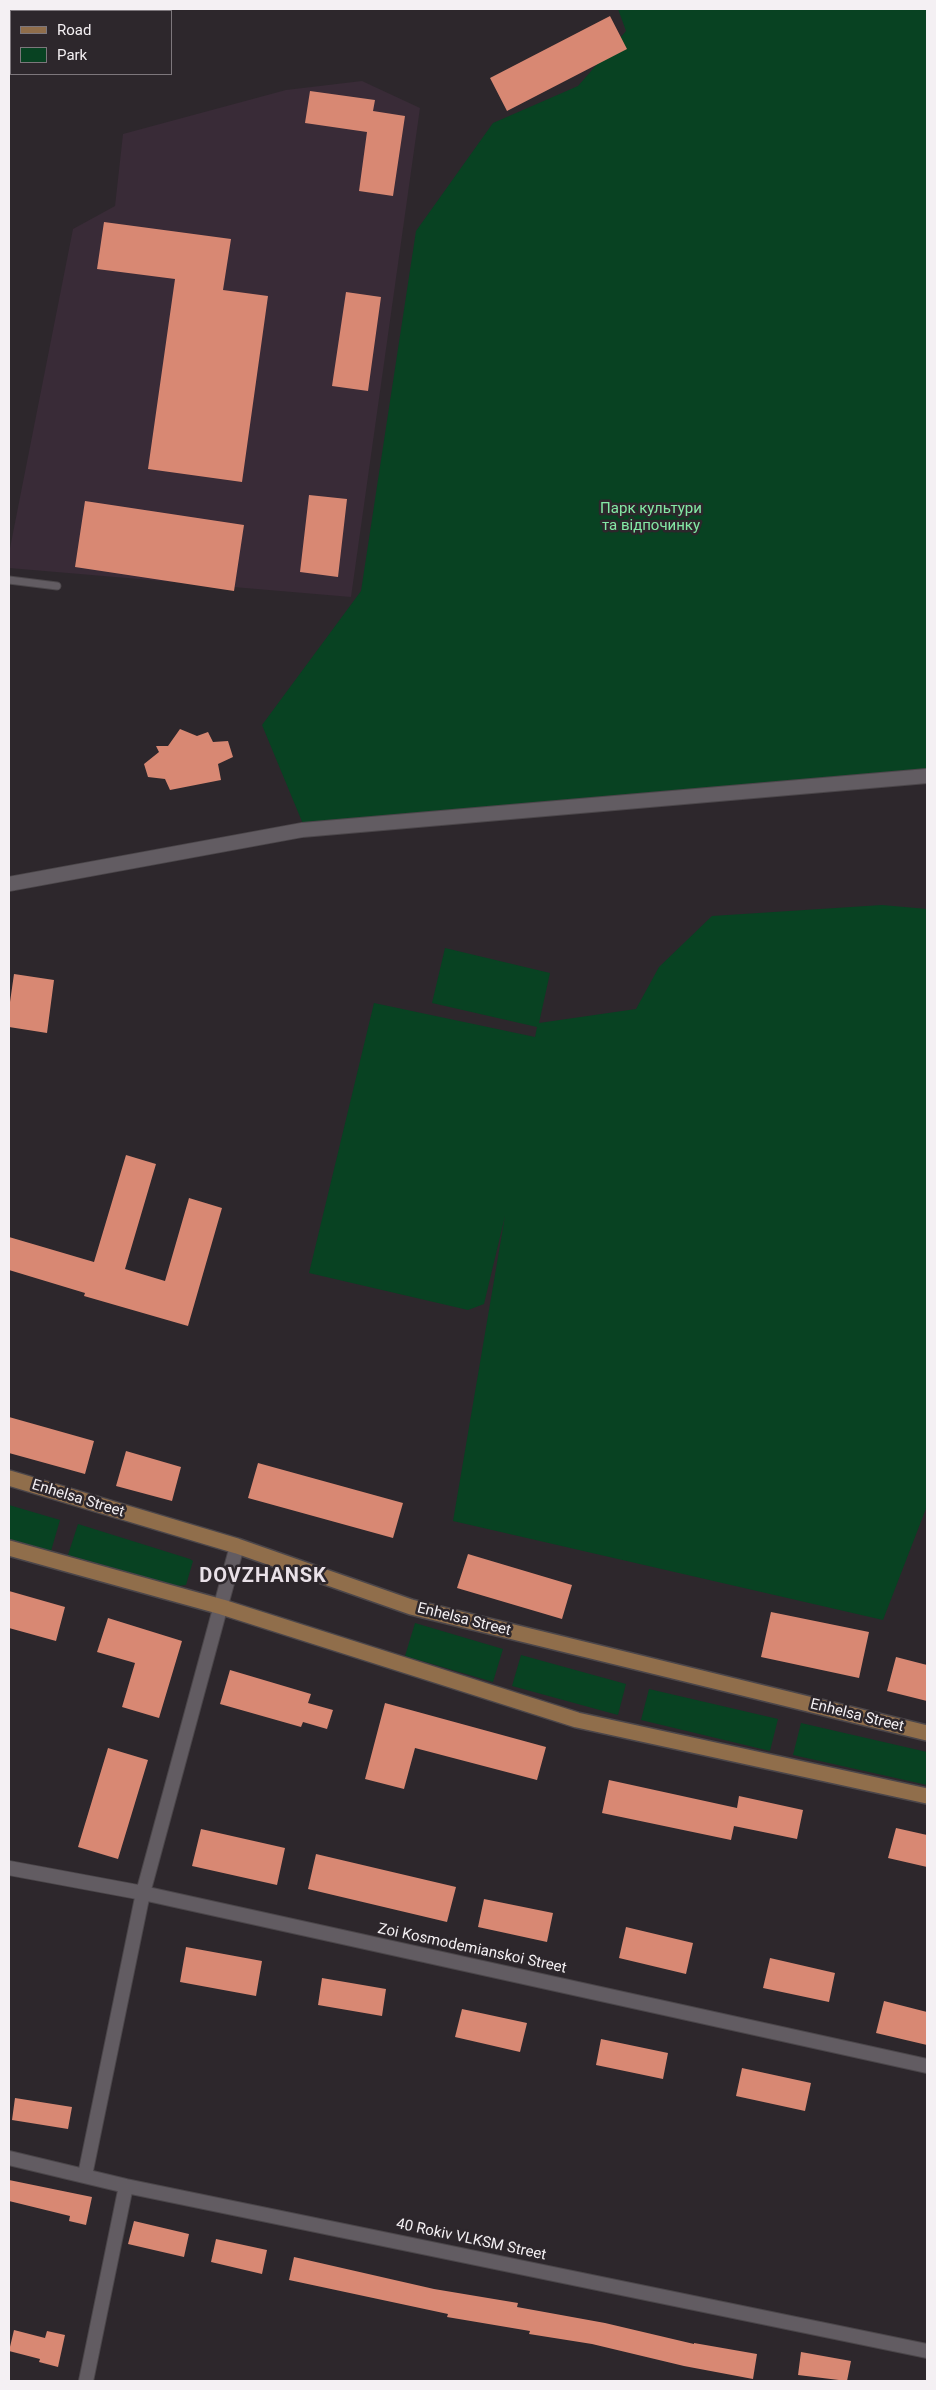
<!DOCTYPE html>
<html>
<head>
<meta charset="utf-8">
<style>
	body { margin:0 }
	#map { position:relative; width:936px; height:2390px; overflow:hidden; background:#2d272c; font-family:Roboto,sans-serif }
	canvas { display:block }
	.frame { position:absolute; inset:0; border:10px solid #f4f0f3; pointer-events:none }
	.legend { position:absolute; left:10px; top:10px; width:162px; height:65px; box-sizing:border-box; background:#2d272c; border:1px solid #7d777c; margin:0; padding:6px 9px; list-style:none; font-size:15px; color:#f4f0f3 }
	.legend li { display:flex; align-items:center; gap:10px; height:25px }
	.legend b { width:25px; border:1px solid #7d777c }
</style>
</head>
<body>
<div id="map">
<canvas width="936" height="2390"></canvas>
<div class="frame"></div>
<ul class="legend">
<li><b style="height:6px;background:#906e4b"></b>Road</li>
<li><b style="height:14px;background:#084222"></b>Park</li>
</ul>
</div>
<script>
const g = document.querySelector('canvas').getContext('2d');
g.lineJoin = 'round';
function fillPath(path, color) { g.fillStyle = color; g.fill(path, 'evenodd'); }
function trace(path, color, width, dash) { g.strokeStyle = color; g.lineWidth = width; g.lineCap = dash ? 'butt' : 'round'; g.setLineDash(dash || []); g.stroke(path); }
function drawText(font, color, halo, rows, align = 'center') {
  g.font = font + ' Roboto,sans-serif'; g.lineWidth = 5; g.setLineDash([]); g.textBaseline = 'middle'; g.strokeStyle = halo; g.fillStyle = color; for (const [text, x, y, turn = 0] of rows) {
    g.save(); g.translate(x, y); g.rotate((+turn || 0) * Math.PI / 180); g.textAlign = isNaN(turn) ? turn : align; if (halo) g.strokeText(text, 0, 0); g.fillText(text, 0, 0); g.restore();
  }
}
fillPath(new Path2D(`
	M362 81 420 108 351 597 9 568V553L73 229 115 206 123 134 286 90Z`), '#392b37');
fillPath(new Path2D(`
	M618 9H927V773L303 824 262 725 361 591 416 231 493 123 578 86 626 31Z
	M882 905 927 909V1506L883 1620 453 1521 505 1216 484 1304 468 1310 309 1273 374 1003 535 1037 537 1027 432 1003 445 948 550 973 539 1023 636 1009 659 967 712 916Z
	M9 1505 60 1520 51 1551 9 1539Z
	M78 1524 190 1559 193 1561 186 1585 177 1586 68 1555Z
	M415 1623 503 1649 493 1682 405 1656Z
	M521 1655 626 1684 618 1715 512 1686Z
	M649 1689 778 1719 770 1751 641 1720Z
	M801 1723 927 1752V1785L793 1755Z`), '#084222');
fillPath(new Path2D(`
	M610 16 627 49 507 111 490 78Z
	M310 91 375 100 373 111 405 116 393 196 359 191 367 132 305 123Z
	M104 222 231 239 223 290 268 296 242 482 148 469 175 279 97 269Z
	M346 292 381 297 368 391 332 386Z
	M309 495 347 499 338 577 300 572Z
	M85 501 244 525 234 591 75 567Z
	M180 729 197 736 208 732 213 742 228 741 233 757 218 764 221 780 170 790 165 779 148 777 144 764 159 752 156 746H168Z
	M14 974 54 980 47 1033 9 1027V1009Z
	M126 1155 156 1164 125 1269 165 1281 189 1198 222 1208 188 1326 84 1296 85 1293 9 1270V1237L94 1262Z
	M9 1417 94 1441 85 1474 9 1453Z
	M126 1451 181 1467 172 1501 116 1486Z
	M258 1463 403 1503 393 1538 248 1498Z
	M468 1554 572 1585 562 1619 457 1588Z
	M9 1591 65 1607 56 1641 9 1628Z
	M771 1612 869 1632 859 1678 761 1657Z
	M108 1618 182 1641 159 1718 122 1707 135 1663 97 1652Z
	M896 1657 927 1665V1701L887 1691Z
	M230 1670 311 1694 308 1703 333 1710 327 1729 303 1722 301 1727 220 1704Z
	M385 1703 546 1747 537 1780 415 1748 404 1789 365 1779Z
	M108 1748 148 1760 118 1859 78 1847Z
	M609 1780 737 1808 739 1796 803 1810 797 1839 734 1826 731 1840 602 1813Z
	M896 1828 927 1835V1867L888 1858Z
	M201 1829 285 1848 277 1885 192 1866Z
	M316 1854 456 1887 447 1922 308 1889Z
	M484 1899 553 1913 547 1942 478 1927Z
	M626 1927 693 1943 686 1974 619 1958Z
	M186 1947 262 1961 256 1996 180 1982Z
	M770 1958 835 1973 829 2002 763 1988Z
	M322 1978 386 1989 382 2016 318 2005Z
	M884 2001 927 2012V2045L876 2033Z
	M462 2009 527 2023 520 2052 455 2037Z
	M601 2039 668 2053 663 2079 596 2065Z
	M742 2068 811 2083 805 2111 736 2096Z
	M15 2098 72 2107 68 2129 12 2120Z
	M9 2180 92 2197 86 2225 69 2221 70 2216 9 2201Z
	M134 2221 189 2234 184 2257 128 2244Z
	M216 2239 267 2250 262 2274 211 2262Z
	M294 2257 434 2289 518 2303 517 2307 605 2323 694 2344V2343L757 2354 753 2379 684 2366 592 2344 529 2334 530 2331 447 2317 448 2314 289 2280Z
	M14 2330 45 2338 47 2331 65 2335 58 2367 39 2362 40 2359 9 2351Z
	M801 2352 851 2361 847 2381 798 2375Z`), '#d88873');
const lane = new Path2D(`
	M9 580 57 586`);
const street = new Path2D(`
	M9 884 302 830 927 776
	M9 1868 143 1893 927 2066
	M9 2158 126 2186 927 2351
	M85 2175 143 1893 237 1546
	M86 2381 126 2186`);
const secondary = new Path2D(`
	M31 11 35 9
	M9 33 11 28
	M9 1478 237 1546 411 1607 927 1733
	M9 1548 222 1607 577 1720 927 1796`);
trace(lane, '#4b464a', 9);
trace(street, '#4b464a', 16);
trace(secondary, '#4b464a', 18);
trace(lane, '#625c62', 7);
trace(street, '#625c62', 14);
trace(secondary, '#906e4b', 15);
drawText('15px', '#84e8a5', '#2d272c', [
	["Парк культури",651,509],
	["та відпочинку",651,526]
]);
drawText('15px', '#f4f0f3', '#2d272c', [
	["Enhelsa Street",78,1499,17],
	["Enhelsa Street",464,1620,14],
	["Enhelsa Street",857,1716,14],
	["Zoi Kosmodemianskoi Street",472,1949,12],
	["40 Rokiv VLKSM Street",471,2240,12]
]);
g.letterSpacing = '1px';
drawText('bold 20px', '#e9e1e8', '#2d272c', [
	["DOVZHANSK",263,1577]
]);
g.letterSpacing = '0px';
</script>
</body>
</html>
